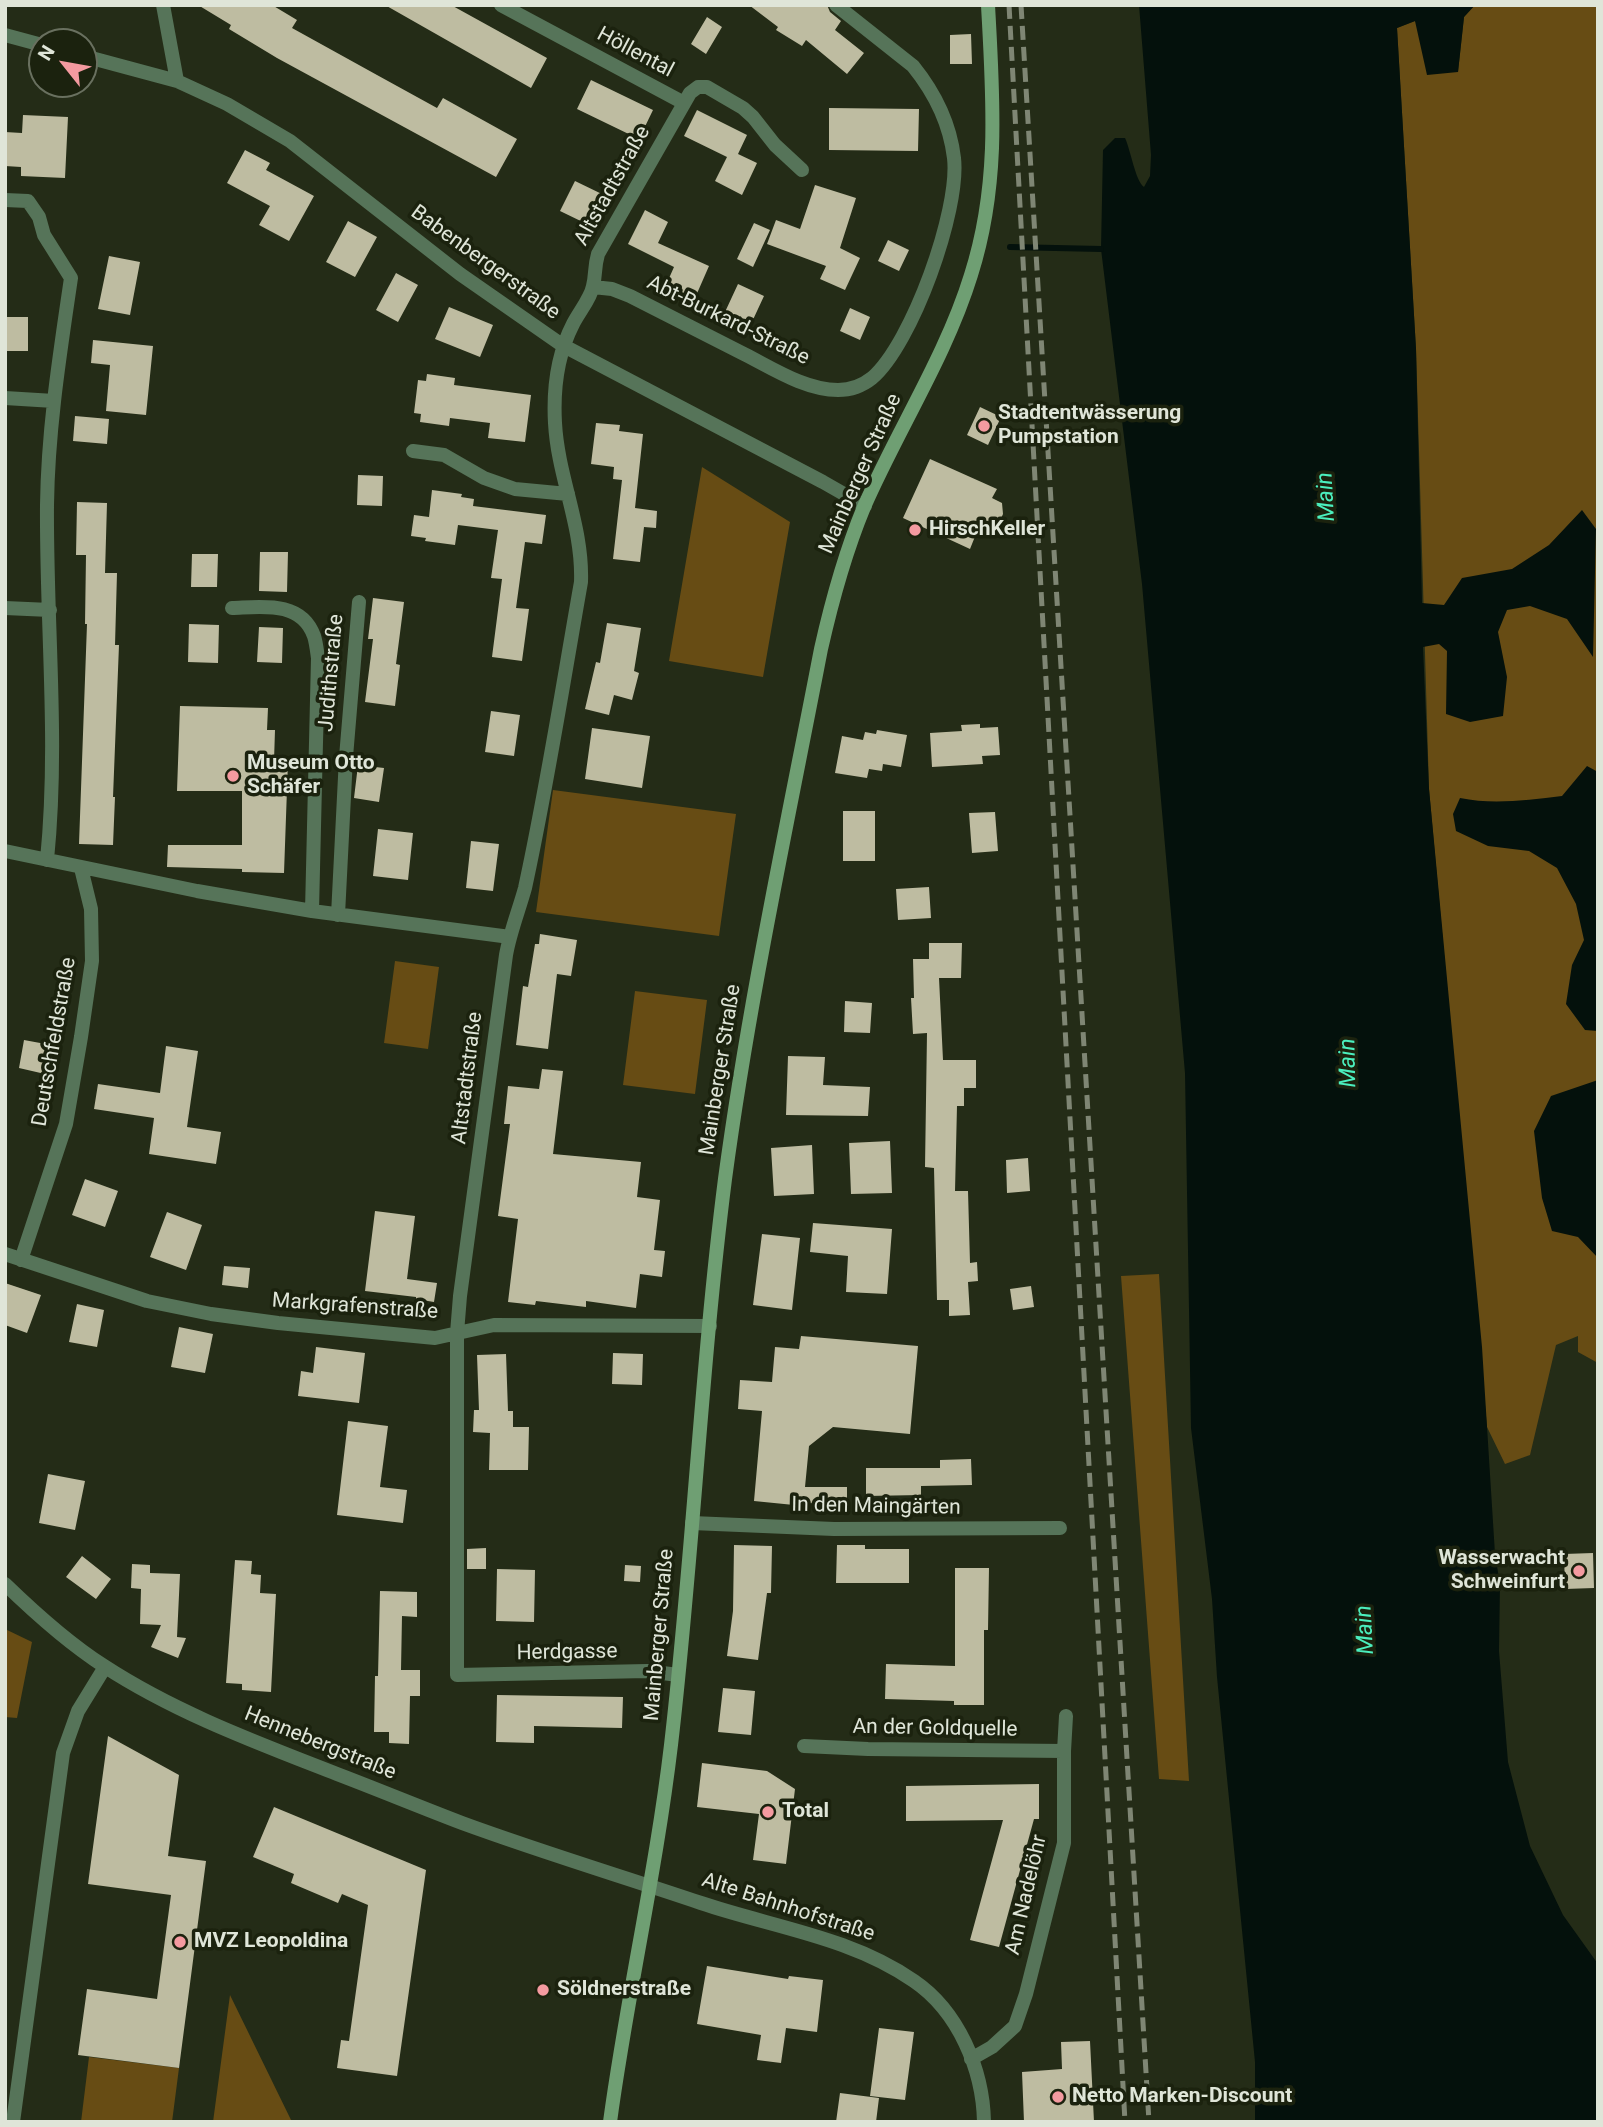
<!DOCTYPE html>
<html>
<head>
<meta charset="utf-8">
<style>
	body { margin:0 }
	#map { position:relative; width:1603px; height:2127px; overflow:hidden; background:#242c17; font-family:Roboto,sans-serif }
	canvas { display:block }
	.frame { position:absolute; inset:0; border:7px solid #dfe5d8; pointer-events:none }
	.north { position:absolute; left:28px; top:28px; width:70px; height:70px; box-sizing:border-box; background:#1b220e; border:2px solid #69705f; border-radius:50%; rotate:301deg; font-size:19px; font-weight:700; line-height:28px; text-align:center; color:#dfe5d8 }
	.north::after { content:''; display:block; margin:auto; width:24px; height:32px; background:#f49aa0; clip-path:polygon(50% 0,100% 100%,50% 72%,0 100%) }
</style>
</head>
<body>
<div id="map">
<canvas width="1603" height="2127"></canvas>
<div class="frame"></div>
<div class="north">N</div>
</div>
<script>
const g = document.querySelector('canvas').getContext('2d');
g.lineJoin = 'round';
function fillPath(path, color) { g.fillStyle = color; g.fill(path, 'evenodd'); }
function trace(path, color, width, dash) { g.strokeStyle = color; g.lineWidth = width; g.lineCap = dash ? 'butt' : 'round'; g.setLineDash(dash || []); g.stroke(path); }
function drawText(font, color, halo, rows, align = 'center') {
  g.font = font + ' Roboto,sans-serif'; g.lineWidth = 7; g.setLineDash([]); g.textBaseline = 'middle'; g.strokeStyle = halo; g.fillStyle = color; for (const [text, x, y, turn = 0] of rows) {
    g.save(); g.translate(x, y); g.rotate((+turn || 0) * Math.PI / 180); g.textAlign = isNaN(turn) ? turn : align; if (halo) g.strokeText(text, 0, 0); g.fillText(text, 0, 0); g.restore();
  }
}
fillPath(new Path2D(`
	M1475 5H1598V1363L1578 1352V1336L1556 1345 1530 1455 1505 1464 1487 1427 1429 789 1416 349 1397 28 1415 21 1458 72 1464 17Z
	M702 467 790 522 763 677 669 661Z
	M553 790 736 814 719 936 536 912Z
	M395 961 439 967 428 1049 384 1043Z
	M635 991 707 1000 695 1094 623 1085Z
	M1159 1274 1189 1781 1159 1779 1121 1276Z
	M5 1629 32 1642 17 1718 5 1717Z
	M230 1995 292 2122H213Z
	M89 2057 179 2068 172 2122H81Z`), '#674c14');
fillPath(new Path2D(`
	M1139 5H1475L1464 17 1458 72 1427 75 1415 21 1397 28 1416 349 1422 603 1444 605 1462 578 1512 569 1549 545 1582 510 1596 529 1593 657 1567 619 1530 606 1507 610 1498 632 1507 677 1503 716 1470 722 1446 714 1447 651 1439 644 1423 647 1429 789 1482 1347 1495 1554 1500 1584 1499 1651 1508 1762 1530 1846 1563 1915 1598 1964V2122H1255V2062L1217 1677 1212 1599 1191 1428 1185 1073 1142 584 1101 249 1103 150 1115 138H1125C1131 151 1135 180 1144 187L1150 176 1151 155Z
	M1587 766 1598 772V1031L1585 1030 1566 1004 1572 965 1584 940 1576 904 1557 868 1529 851 1488 846 1456 831 1453 814 1460 798C1493 805 1528 800 1562 796Z
	M1598 1080V1258L1578 1237 1552 1231 1542 1198 1534 1131 1551 1096Z`), '#04110c');
trace(new Path2D(`
	M1010 247 1101 249`), '#04110c', 6);
fillPath(new Path2D(`
	M198 5H272L297 20 292 28 377 75 437 108 443 98 517 139 496 177 277 58 229 29 231 25Z
	M385 5H451L547 58 531 88Z
	M749 5H827L830 12 841 21 835 30 864 53 847 74 806 40 802 46 776 30 778 27Z
	M707 17 722 27 706 54 691 44Z
	M971 34 972 64H950V35Z
	M591 80 653 110 639 139 577 109Z
	M829 108 919 109 918 151 829 150Z
	M697 110 747 135 738 154 757 163 742 195 715 181 727 157 684 136Z
	M23 115 68 117 65 178 21 176V167L5 166V132L22 133Z
	M245 150 270 163 266 170 314 196 289 241 259 225 270 206 227 183Z
	M575 181 606 196 591 226 560 211Z
	M815 185 856 198 840 248 860 258 845 290 820 279 826 266 767 244 776 220 800 229Z
	M645 210 668 222 658 243 709 266 695 298 666 285 674 267 628 244Z
	M348 221 377 237 355 277 326 262Z
	M754 223 770 230 753 267 737 259Z
	M888 240 909 250 899 271 878 261Z
	M109 256 140 262 130 315 98 309Z
	M396 273 418 285 398 322 376 310Z
	M738 284 764 296 751 324 725 312Z
	M449 307 493 325 480 357 435 339Z
	M850 308 870 317 860 340 840 331Z
	M5 317H28V351H5Z
	M93 340 153 346 146 415 106 411 110 365 91 363Z
	M427 374 455 378 454 385 531 395 525 442 488 438 490 423 450 418 449 426 420 422 421 414 414 413 418 380 426 381Z
	M980 407 1001 417 988 445 967 435Z
	M75 416 109 419 107 444 73 441Z
	M596 423 620 425 619 431 643 434 635 508 657 511 656 528 644 527 640 562 613 559 622 480 613 479 614 467 591 464Z
	M930 459 997 489 992 498 1002 503 1003 514 999 523 990 529 980 524 970 549 903 518Z
	M358 475 383 476 382 506 357 505Z
	M432 490 462 494 461 497 474 499 473 506 546 515 542 544 525 542 516 608 529 609 522 661 492 657 502 579 491 578 498 530 458 525 455 545 425 541 426 538 411 536 414 515 429 517Z
	M77 502 107 503 105 573H117L115 645H119L113 797H115L113 845 79 844 87 624H85L86 555H76Z
	M260 552H288L287 592 259 591Z
	M192 554H218L217 587H191Z
	M373 598 404 602 396 664 400 665 395 706 365 702 373 639H368Z
	M607 623 641 628 634 671 639 673 632 700 614 695 609 715 585 709 596 662 600 663Z
	M189 624 219 625 218 663 188 662Z
	M259 627 283 628 282 663 257 662Z
	M180 706 268 708 267 730H275L274 761H288L284 873 242 872V869L167 867 168 845H242V791H177Z
	M491 711 520 715 514 756 485 752Z
	M980 724V728L998 727 1000 755 982 756 983 764 932 767 930 733 962 731 961 725Z
	M592 728 650 736 642 788 585 779Z
	M877 730 907 735 901 767 883 764 882 771 869 769 867 778 835 773 842 736 863 740 865 732 876 734Z
	M358 765 384 768 379 802 354 798Z
	M843 811H875V861H843Z
	M995 812 998 851 972 853 969 813Z
	M378 829 413 833 408 880 373 876Z
	M471 841 499 844 493 891 466 888Z
	M929 887 931 918 898 920 896 889Z
	M540 934 577 940 571 976 557 974 548 1049 516 1045 523 986 528 987 535 944H539Z
	M929 943H962L961 978H939L943 1060H976V1088H964V1106H957L955 1191H968L970 1263 977 1262 978 1281 968 1282 970 1315 949 1316V1300H937L934 1168 925 1167 927 1033 913 1034 911 998H914L913 959H929Z
	M845 1001 872 1003 870 1033 844 1032Z
	M24 1040 51 1045 45 1074 19 1068Z
	M166 1046 198 1051 187 1127 221 1132 216 1164 149 1154 154 1118 94 1109 98 1084 160 1093Z
	M788 1056 825 1057 823 1085 870 1087 868 1116 786 1115Z
	M542 1069 563 1071 553 1154 641 1162 637 1197 660 1200 654 1250 665 1251 662 1277 640 1274 636 1308 586 1301V1307L536 1301 535 1305 508 1302 518 1219 498 1216 510 1124H504L508 1086 539 1089Z
	M890 1141 892 1193 851 1194 849 1143Z
	M812 1145 814 1194 774 1196 771 1148Z
	M1028 1158 1030 1191 1007 1193 1006 1160Z
	M85 1179 118 1191 105 1227 72 1215Z
	M375 1211 415 1216 407 1279 437 1283 434 1302 416 1299V1297L365 1291Z
	M167 1212 202 1225 186 1270 150 1257Z
	M813 1223 892 1229 887 1294 846 1292 848 1256 810 1252Z
	M762 1234 800 1238 792 1310 753 1305Z
	M224 1266 250 1268 248 1288 222 1285Z
	M5 1283 41 1295 27 1333 5 1325Z
	M1031 1286 1034 1307 1013 1310 1010 1289Z
	M77 1304 104 1310 97 1347 69 1342Z
	M179 1327 213 1334 205 1373 171 1367Z
	M801 1336 918 1346 910 1434 833 1427 809 1446 805 1487H847V1504L804 1503V1506L754 1501 762 1411 738 1409 740 1380 772 1382 775 1347 799 1349Z
	M316 1347 365 1353 359 1403 298 1396 301 1371 313 1373Z
	M613 1353 643 1354 642 1385 612 1384Z
	M506 1354 508 1411H513V1427H529L528 1470H489L490 1433 473 1432 474 1410H479L477 1355Z
	M348 1421 388 1426 380 1487 407 1490 403 1523 337 1515Z
	M971 1459 972 1485 921 1486V1495L866 1496V1468H940V1460Z
	M48 1474 85 1481 75 1530 39 1523Z
	M734 1545 772 1546 771 1593H767L758 1660 727 1656 733 1611Z
	M837 1545H865V1549H909V1583H836Z
	M486 1548V1569H467V1549Z
	M1593 1553 1594 1588 1565 1589 1564 1554Z
	M82 1556 111 1579 96 1599 66 1577Z
	M235 1560 252 1561 251 1574 261 1575 260 1593 276 1594 271 1692 242 1690V1684L226 1683Z
	M132 1564 150 1565V1573L180 1574 177 1637 186 1638 178 1658 151 1647 161 1625 140 1624 141 1589 131 1588Z
	M625 1565 641 1566 640 1582 624 1581Z
	M955 1568H989L988 1630H984V1705H954V1701L885 1699 886 1664 955 1666Z
	M497 1569 535 1570 534 1622 496 1621Z
	M380 1591 417 1592V1617L402 1616 401 1670H420V1696H410L409 1744 389 1743V1732H374L375 1676H378Z
	M723 1688 755 1691 751 1735 718 1732Z
	M497 1695 623 1697 622 1728 534 1726V1743L496 1742Z
	M108 1736 179 1775 168 1856 206 1861 179 2068 78 2055 87 1989 157 1999 171 1895 88 1884Z
	M702 1763 767 1771 795 1789 786 1864 753 1860 759 1814 697 1807Z
	M1039 1784V1819H1034L999 1947 970 1940 1003 1820 906 1821V1786Z
	M274 1807 426 1870 397 2076 337 2068 341 2040 349 2041 368 1905 342 1894 338 1903 291 1883 294 1874 253 1857Z
	M707 1966 788 1979 789 1976 823 1980 817 2032 786 2028 781 2063 757 2060 761 2035 697 2024Z
	M879 2028 914 2032 905 2100 870 2096Z
	M1090 2041 1094 2122H1024L1022 2072 1062 2069 1061 2042Z
	M840 2093 879 2098 876 2122H836Z`), '#bebca1');
trace(new Path2D(`
	M163 5 177 81
	M501 5 684 103
	M5 35 42 45
	M84 56 177 81 227 104 290 141 460 274 562 345 823 482 865 506
	M5 200 28 201 39 217 44 235 71 278C60 353 48 428 47 505 46 624 59 741 47 860
	M593 287 612 289 630 296C668 315 706 335 744 354 772 368 805 390 838 390 850 390 862 386 872 378 912 344 960 210 954 158 950 124 934 92 913 66L836 5
	M5 398 54 401
	M413 451 444 455 484 478 515 489 568 494
	M5 608 50 610
	M232 608C261 607 301 600 314 636 316 642 317 651 318 658L312 911
	M5 851 197 891 312 911 510 937
	M338 915 346 757 359 602
	M5 1254 147 1301 211 1314 278 1323 435 1338 494 1325 710 1326
	M21 1260 66 1124 81 1037 92 961 91 909 81 868
	M692 1523 834 1529 1060 1528
	M5 1584C36 1614 68 1643 104 1666 176 1713 258 1743 337 1774 379 1790 420 1807 462 1823 541 1852 621 1876 701 1903 772 1927 851 1937 914 1981 958 2011 983 2069 984 2122
	M678 1675 647 1671 457 1675V1333L460 1296 506 955C510 932 519 910 525 888 547 787 563 684 581 582 583 526 558 478 555 423 553 387 557 355 573 324 579 312 591 298 593 286 596 274 594 268 598 254L690 93 698 87H707L743 108 753 117 775 145 802 170
	M804 1746 868 1749 1064 1751
	M971 2059 992 2047 1015 2026 1026 1994 1064 1843V1751L1066 1716
	M13 2122 63 1753 78 1711 105 1667`), '#567459', 14);
trace(new Path2D(`
	M610 2122C627 1996 656 1872 671 1745 693 1557 701 1367 725 1179 749 1001 787 825 821 649 832 600 845 553 864 507 898 429 946 356 971 275 1000 184 993 98 988 5`), '#6f9f73', 14);
trace(new Path2D(`
	M1009 5 1125 2122
	M1021 5 1149 2122`), '#7f8674', 5, [14, 7]);
for (const [x, y, r, color] of [
	[984,426,7,"#f49aa0"],
	[915,530,7,"#f49aa0"],
	[233,776,7,"#f49aa0"],
	[1579,1571,7,"#f49aa0"],
	[768,1812,7,"#f49aa0"],
	[180,1942,7,"#f49aa0"],
	[543,1990,7,"#f49aa0"],
	[1058,2097,7,"#f49aa0"]
]) { const dot = new Path2D(); dot.arc(x, y, r, 0, 2 * Math.PI); g.fillStyle = color; g.fill(dot); trace(dot, '#1b220e', 2.5); }
drawText('21px', '#dfe5d8', '#1b220e', [
	["Höllental",635,53,28],
	["Altstadtstraße",613,186,-61],
	["Babenbergerstraße",485,263,36],
	["Abt-Burkard-Straße",728,321,26],
	["Mainberger Straße",861,474,-66],
	["Judithstraße",332,673,-85],
	["Deutschfeldstraße",55,1042,-80],
	["Mainberger Straße",721,1070,-81],
	["Altstadtstraße",468,1078,-83],
	["Markgrafenstraße",355,1307,4],
	["In den Maingärten",876,1507,1],
	["Mainberger Straße",660,1635,-85],
	["Herdgasse",567,1653,-1],
	["An der Goldquelle",935,1729,1],
	["Hennebergstraße",320,1744,22],
	["Am Nadelöhr",1027,1895,-77],
	["Alte Bahnhofstraße",788,1908,18]
]);
drawText('bold 21px', '#dfe5d8', '#1b220e', [
	["Stadtentwässerung",998,414],
	["Pumpstation",998,438],
	["HirschKeller",929,530],
	["Museum Otto",247,764],
	["Schäfer",247,788],
	["Wasserwacht",1565,1559,"right"],
	["Schweinfurt",1565,1583,"right"],
	["Total",782,1812],
	["MVZ Leopoldina",194,1942],
	["Söldnerstraße",557,1990],
	["Netto Marken-Discount",1072,2097]
], 'left');
drawText('italic 23px', '#4befbe', '#1b220e', [
	["Main",1327,497,-93],
	["Main",1349,1063,-91],
	["Main",1366,1630,-93]
]);
</script>
</body>
</html>
